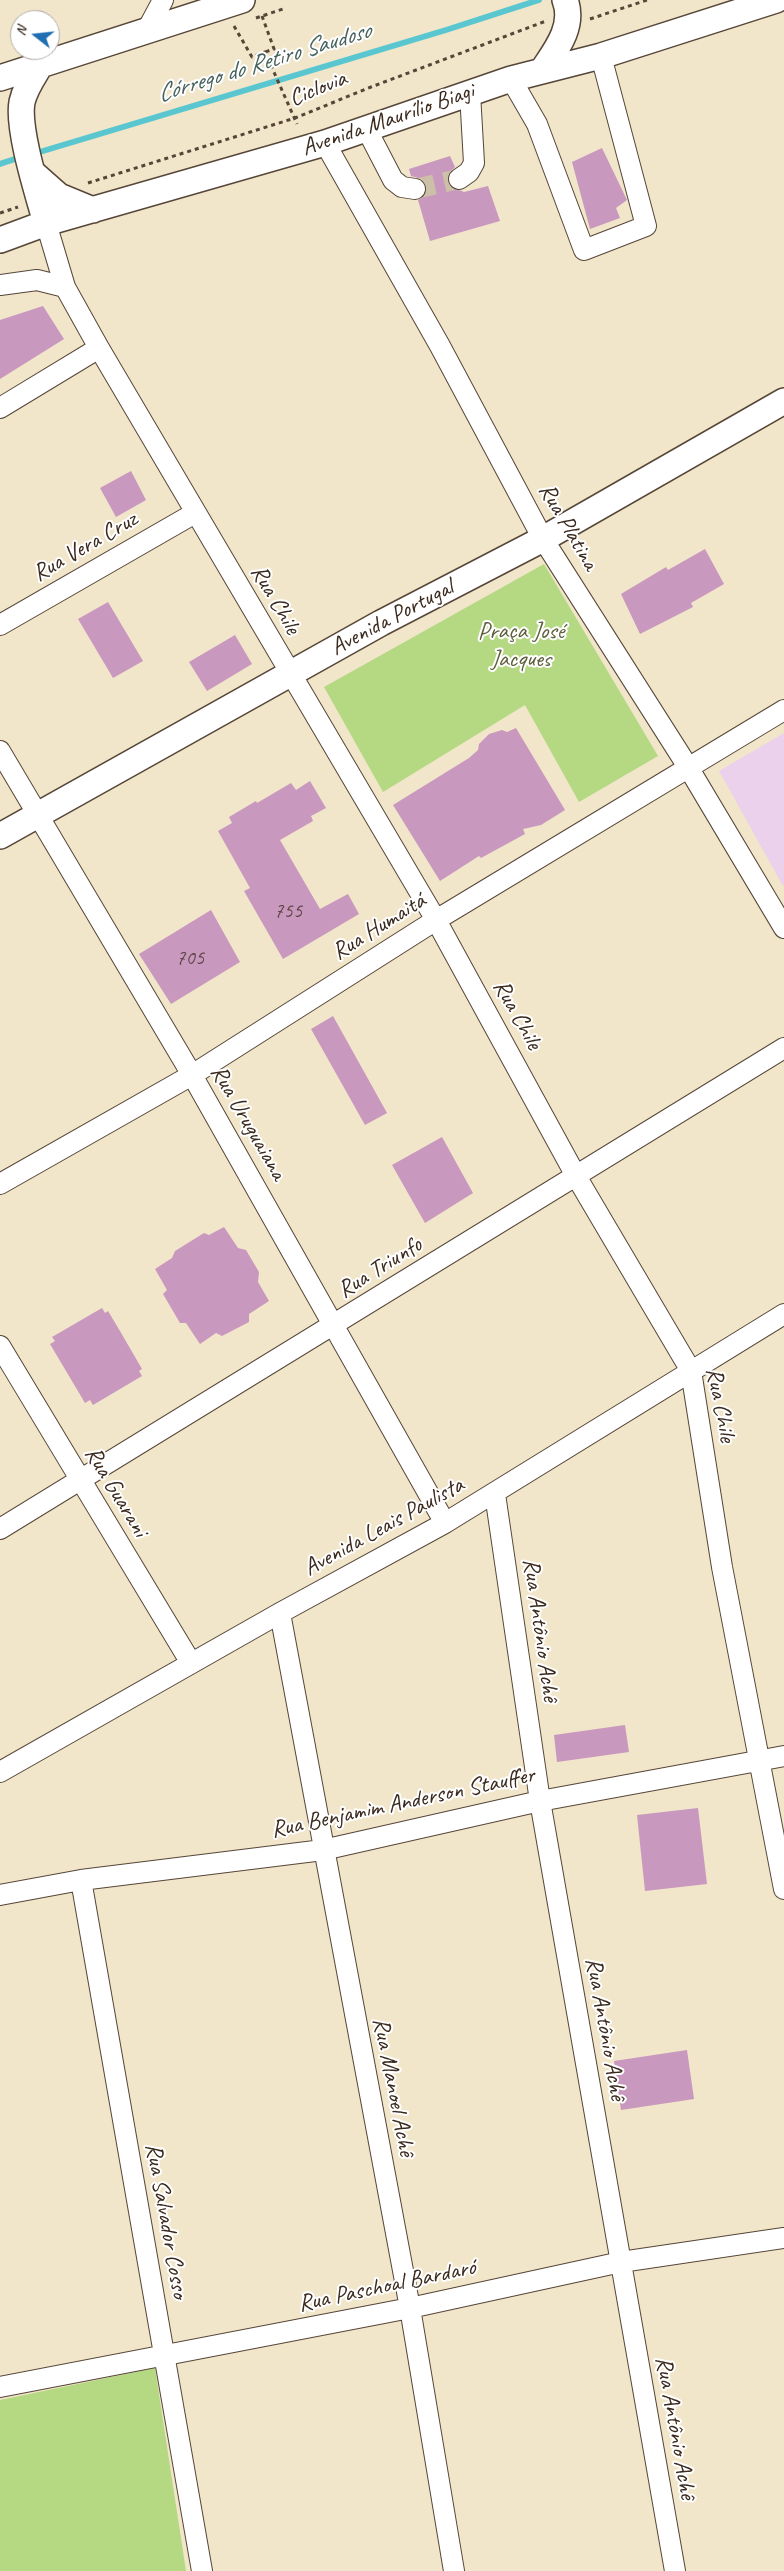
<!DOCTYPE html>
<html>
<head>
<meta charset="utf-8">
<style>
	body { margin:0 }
	#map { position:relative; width:784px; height:2571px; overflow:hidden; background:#f1e5ca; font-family:Caveat,sans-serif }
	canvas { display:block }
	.north { position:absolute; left:10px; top:10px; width:50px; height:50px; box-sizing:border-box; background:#fff; border:1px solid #b1aaa5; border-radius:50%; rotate:286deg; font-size:14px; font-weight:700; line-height:20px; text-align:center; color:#3b2a1e }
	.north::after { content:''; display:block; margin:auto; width:18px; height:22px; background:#1f6fb2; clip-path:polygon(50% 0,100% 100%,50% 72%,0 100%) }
</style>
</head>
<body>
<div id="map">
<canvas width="784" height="2571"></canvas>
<div class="north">N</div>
</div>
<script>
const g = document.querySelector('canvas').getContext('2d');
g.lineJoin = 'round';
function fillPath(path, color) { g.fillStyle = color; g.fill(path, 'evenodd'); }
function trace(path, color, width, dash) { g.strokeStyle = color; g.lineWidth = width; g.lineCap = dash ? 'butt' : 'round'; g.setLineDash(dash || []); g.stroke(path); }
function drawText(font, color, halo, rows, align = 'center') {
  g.font = font + ' Caveat,sans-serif'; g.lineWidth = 4; g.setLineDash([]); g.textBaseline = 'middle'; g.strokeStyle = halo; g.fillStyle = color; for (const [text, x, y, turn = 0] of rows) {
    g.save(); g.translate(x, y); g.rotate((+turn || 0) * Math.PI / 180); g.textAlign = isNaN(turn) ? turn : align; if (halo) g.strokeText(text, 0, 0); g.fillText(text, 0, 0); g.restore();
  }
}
fillPath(new Path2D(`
	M784 733V885L783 886 719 771Z`), '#ebd1eb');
fillPath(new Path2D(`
	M544 564 658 756 579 802 525 705 383 792 324 687Z
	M155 2368 186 2571H0V2400Z`), '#b4d982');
trace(new Path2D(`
	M33 154 446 30 539 0
	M0 164 24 156`), '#5ac7d0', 6);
fillPath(new Path2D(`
	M602 148 627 200 616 208 620 218 590 229 572 162Z
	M450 156 455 167 448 174 450 186 464 192 488 186 500 221 430 241 418 200 425 196 426 185 422 179 411 176 409 169Z
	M43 306 64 339 0 379V320Z
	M131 471 146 500 116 517 100 488Z
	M705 549 724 584 691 603 693 607 640 634 621 594 666 567 668 570Z
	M108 602 143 661 113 678 78 619Z
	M235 635 252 664 207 691 189 662Z
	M516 728 565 810 541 825 523 829 525 834 481 858 479 856 440 881 393 805 469 758 478 750 479 744 489 734 502 730 507 732Z
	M310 781 326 808 311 816 313 821 280 840 320 909 348 894 359 914 283 959 244 891 250 888 218 831 232 823 229 817 256 801 257 803 291 783 296 790Z
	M211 910 240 962 171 1004 139 954Z
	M333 1016 387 1113 365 1125 311 1029Z
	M442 1137 473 1193 425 1223 392 1165Z
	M224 1227 238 1248 246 1250 259 1272 258 1282 269 1301 249 1314V1322L222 1336 216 1333 200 1344 186 1323H180L163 1294 167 1290 155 1269 172 1258 175 1251 204 1233 209 1235Z
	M102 1308 105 1313 108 1311 120 1331 142 1369 139 1371 142 1376 93 1405 90 1400 85 1403 50 1344 55 1341 52 1337Z
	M625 1725 629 1752 557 1762 554 1735Z
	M698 1808 707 1884 645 1891 637 1815Z
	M687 2050 694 2099 621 2110 614 2061Z`), '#c998be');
trace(new Path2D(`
	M415 189 459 179`), '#cdc0a8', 20, [20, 10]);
const minor = new Path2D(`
	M147 30 163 0
	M511 79 537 124 584 250 646 226 601 56
	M366 128 393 180 402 187 415 189
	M325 143 440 346 543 539 688 767 784 928
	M459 179 469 172 474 163 470 93
	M46 223 65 287 99 348 436 920 576 1176 691 1371 722 1567 784 1889
	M0 285 37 280 65 287
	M0 408 99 348
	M0 625 195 513
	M0 751 192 1075 445 1523
	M0 1184 192 1075 436 920 784 710
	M0 1346 191 1663
	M495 1494 540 1801 675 2571
	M0 1529 784 1048
	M280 1613 410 2308 454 2571
	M0 1772 280 1613 445 1523 784 1314
	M81 1880 202 2571
	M0 1895 81 1880 323 1850 540 1801 784 1756
	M0 2387 410 2308 621 2262 784 2238`);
const major = new Path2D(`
	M41 64C34 76 25 88 22 102 17 129 38 194 46 223
	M542 71C556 50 575 26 565 0
	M0 78 242 0
	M33 173 59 196 93 210
	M0 240 46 223 325 143 511 79 601 56 776 0
	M0 836 381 623 543 539 784 401`);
trace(minor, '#564638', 22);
trace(major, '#564638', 28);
trace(new Path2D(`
	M262 16 274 49 265 52
	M256 18 286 8
	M590 19 647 0
	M234 26 252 57 265 52 297 124
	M88 183 295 118 371 87 546 21
	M0 213 18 207`), '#564638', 3, [4, 4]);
trace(minor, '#fff', 20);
trace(major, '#fff', 25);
drawText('21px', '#5e4646', null, [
	["755",288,911],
	["705",190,958]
]);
drawText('24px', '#3b2a1e', '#fff', [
	["Ciclovia",318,89,-22],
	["Avenida Maurílio Biagi",388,120,-19],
	["Rua Platina",568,527,60],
	["Rua Vera Cruz",85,547,-30],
	["Rua Chile",275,600,60],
	["Avenida Portugal",392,618,-28],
	["Rua Humaitá",379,927,-32],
	["Rua Chile",517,1015,61],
	["Rua Uruguaiana",248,1123,60],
	["Rua Triunfo",380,1268,-32],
	["Rua Chile",720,1405,79],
	["Rua Guarani",116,1492,59],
	["Avenida Leais Paulista",384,1527,-29],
	["Rua Antônio Achê",540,1630,82],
	["Rua Benjamim Anderson Stauffer",403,1803,-12],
	["Rua Antônio Achê",605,2029,80],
	["Rua Manoel Achê",393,2087,79],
	["Rua Salvador Cosso",166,2221,80],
	["Rua Paschoal Bardaró",387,2286,-12],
	["Rua Antônio Achê",675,2428,80]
]);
drawText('24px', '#5f5f3c', '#fff', [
	["Praça José",521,632],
	["Jacques",521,660]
]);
drawText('italic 25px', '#46615c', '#fff', [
	["Córrego do Retiro Saudoso",264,63,-17]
]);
</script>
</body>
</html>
